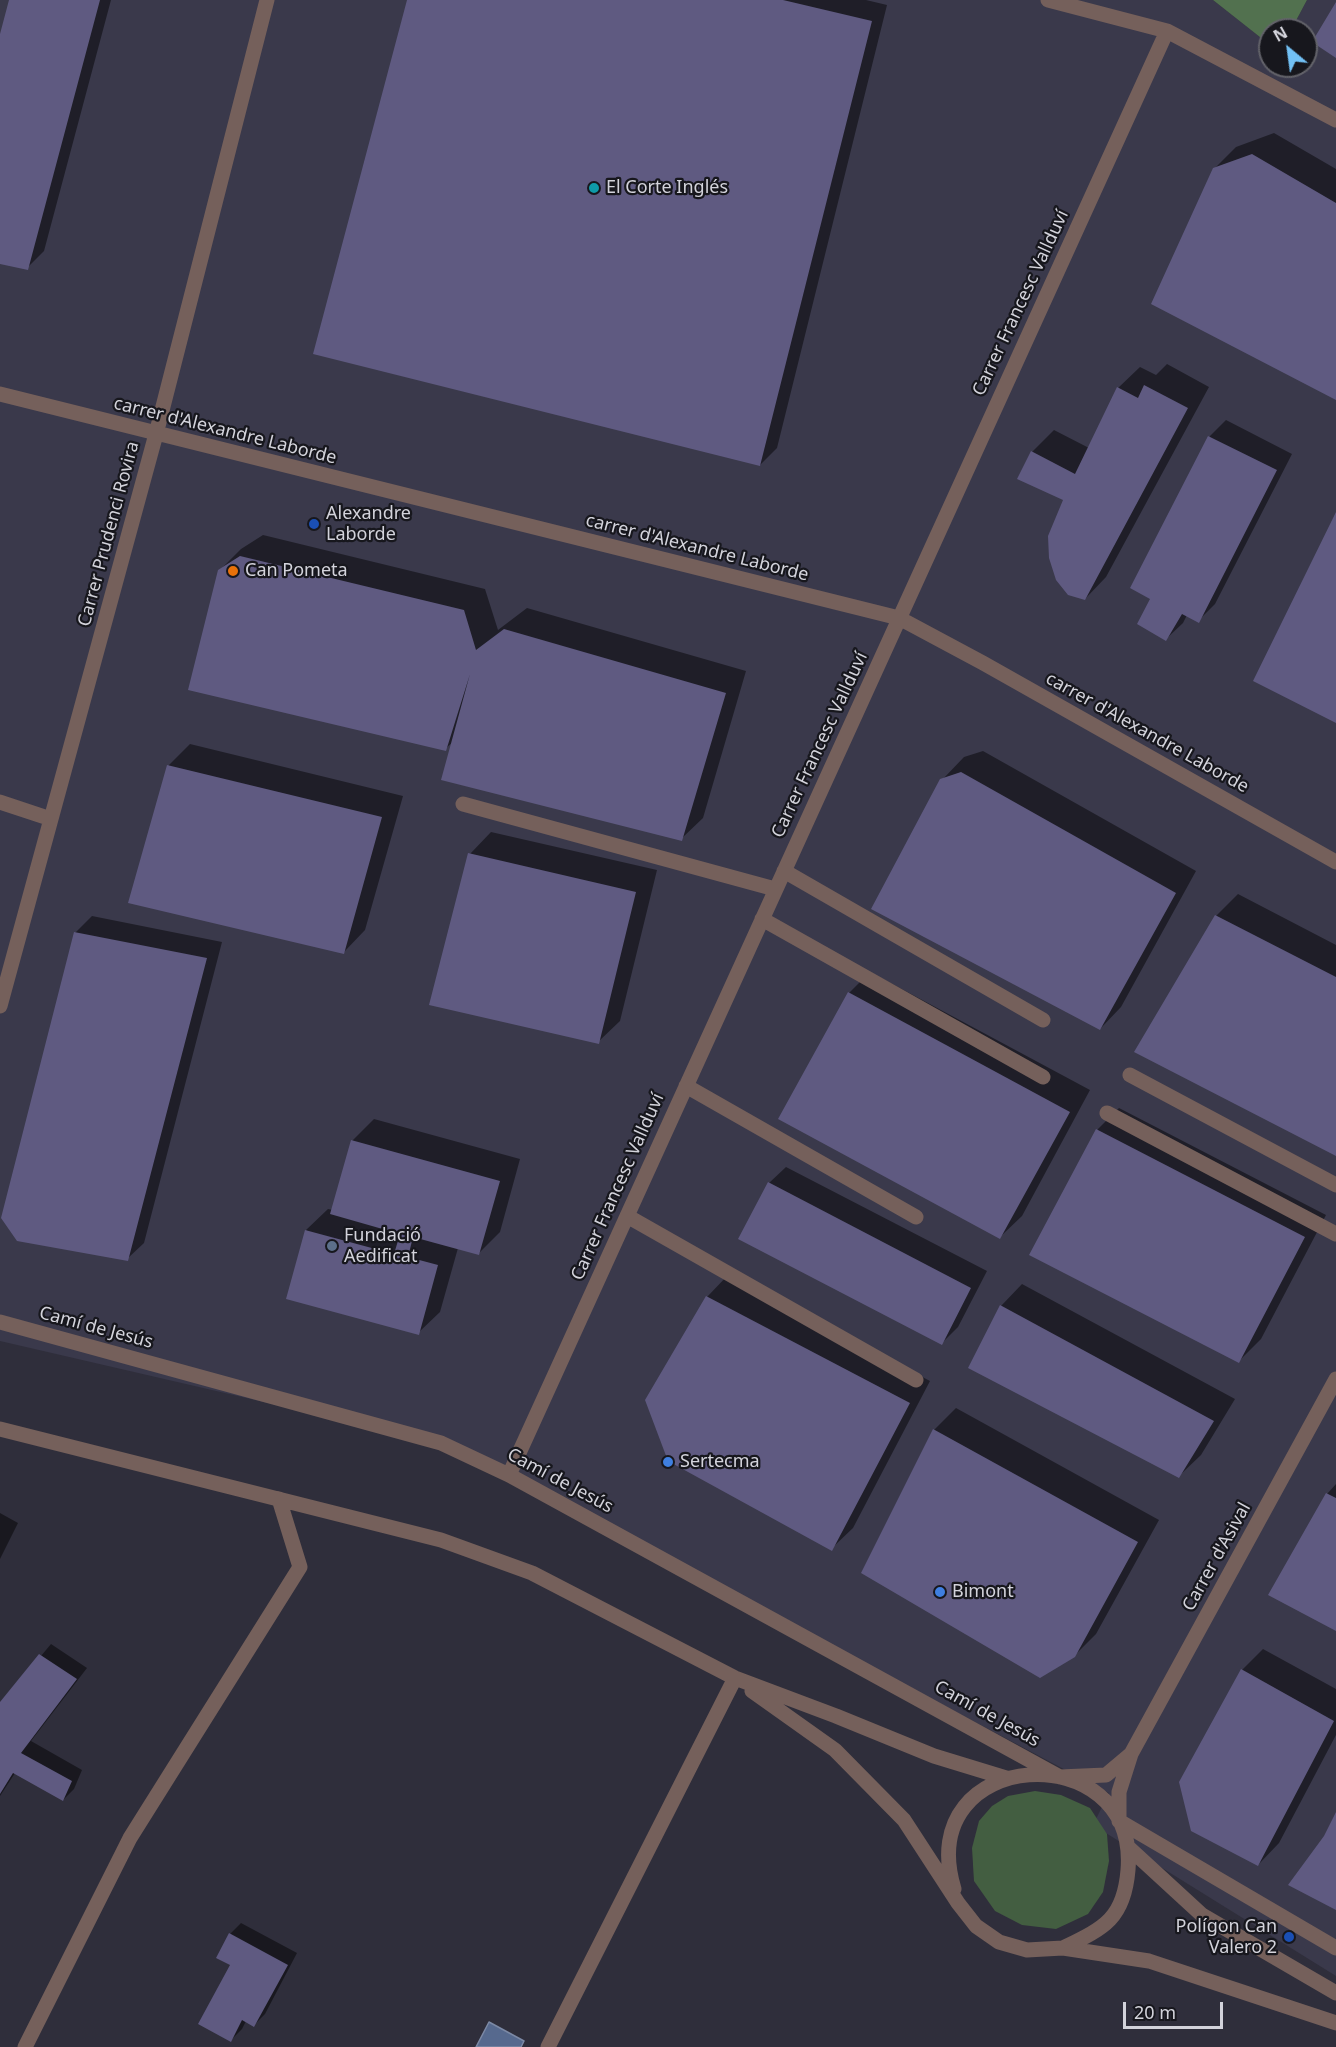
<!DOCTYPE html>
<html>
<head>
<meta charset="utf-8">
<style>
	body { margin:0 }
	#map { position:relative; width:1336px; height:2047px; overflow:hidden; background:#2f2e3b; font-family:"Noto Sans",sans-serif }
	canvas { display:block }
	.north { position:absolute; left:1258px; top:18px; width:60px; height:60px; box-sizing:border-box; background:#17171d; border:2px solid #626269; border-radius:50%; rotate:331deg; font-size:16px; font-weight:700; line-height:24px; text-align:center; color:#d3d3db }
	.north::after { content:''; display:block; margin:auto; width:21px; height:27px; background:#72c1f5; clip-path:polygon(50% 0,100% 100%,50% 72%,0 100%) }
	.scale { position:absolute; left:1123px; top:2002px; width:100px; height:27px; box-sizing:border-box; border:3px solid #d3d3db; border-top:0; padding-left:8px; font-size:18px; line-height:21px; white-space:nowrap; color:#d3d3db; -webkit-text-stroke:4px #17171d; paint-order:stroke }
</style>
</head>
<body>
<div id="map">
<canvas width="1336" height="2047"></canvas>
<div class="north">N</div>
<div class="scale">20 m</div>
</div>
<script>
const g = document.querySelector('canvas').getContext('2d');
g.lineJoin = 'round';
function fillPath(path, color) { g.fillStyle = color; g.fill(path, 'evenodd'); }
function trace(path, color, width, dash) { g.strokeStyle = color; g.lineWidth = width; g.lineCap = dash ? 'butt' : 'round'; g.setLineDash(dash || []); g.stroke(path); }
function drawText(font, color, halo, rows, align = 'center') {
  g.font = font + ' "Noto Sans",sans-serif'; g.lineWidth = 4.5; g.setLineDash([]); g.textBaseline = 'middle'; g.strokeStyle = halo; g.fillStyle = color; for (const [text, x, y, turn = 0] of rows) {
    g.save(); g.translate(x, y); g.rotate((+turn || 0) * Math.PI / 180); g.textAlign = isNaN(turn) ? turn : align; if (halo) g.strokeText(text, 0, 0); g.fillText(text, 0, 0); g.restore();
  }
}
fillPath(new Path2D(`
	M0 0H1213L1270 45V66H1306V30H1291L1307 0H1336V1976L1093 1825 1109 1793 509 1475 441 1443 0 1341Z`), '#3a394b');
fillPath(new Path2D(`
	M1035 1791 1061 1795 1090 1808 1107 1834 1109 1861 1103 1892 1088 1914 1056 1929 1022 1925 995 1911 974 1881 972 1848 979 1821 992 1806 1008 1796Z`), '#435e41');
fillPath(new Path2D(`
	M1213 0H1307L1291 30H1270V45Z`), '#52714f');
const water = new Path2D(`
	M489 2022 524 2041 521 2047H476Z`);
fillPath(water, '#56698e');
trace(water, '#7c89a5', 1.5);
fillPath(new Path2D(`
	M11 0H111L44 251 27 268 0 263V39Z
	M409 0H866L887 5 777 448 760 465Z
	M1274 133 1336 169V398L1214 169 1236 147Z
	M1167 364 1209 387 1106 577 1085 599 1065 499 1020 479 1032 452 1054 430 1089 448 1118 388 1140 367 1156 375Z
	M1226 420 1292 454 1215 604 1198 621 1187 615 1183 623 1166 639 1152 598 1132 587 1210 436Z
	M263 535 485 589 498 630 527 608 746 671 703 818 681 839 453 742 445 749 219 571 241 549Z
	M190 744 403 796 365 930 344 952 130 901 169 765Z
	M983 751 1196 871 1121 1007 1100 1029 942 780 964 757Z
	M491 832 657 870 620 1021 598 1042 470 854Z
	M1238 894 1336 945V1154L1136 1052 1216 916Z
	M92 916 222 942 144 1243 127 1259 75 933Z
	M870 972 1090 1090 1022 1216 1000 1237 849 993Z
	M1119 1108 1326 1215 1261 1339 1239 1361 1031 1254 1098 1129Z
	M374 1119 520 1159 500 1232 478 1254 458 1248 440 1312 418 1333 306 1230 328 1209 333 1210 352 1141Z
	M786 1167 987 1271 958 1327 942 1343 769 1183Z
	M728 1275 930 1381 853 1528 831 1549 707 1297Z
	M1022 1284 1235 1399 1201 1455 1179 1476 1001 1306Z
	M956 1408 1159 1520 1096 1634 1074 1656 934 1430Z
	M1336 1484V1629L1327 1494Z
	M0 1513 18 1523 0 1559Z
	M51 1644 87 1668 31 1741 82 1770 74 1789 63 1800 15 1773 0 1796V1705Z
	M1263 1649 1336 1689V1735L1279 1843 1258 1865 1242 1670Z
	M241 1923 297 1953 265 2014 254 2025 246 2021 242 2029 231 2040 230 1934Z`), '#0007');
fillPath(new Path2D(`
	M9 0H100L28 270 0 264V34Z
	M407 0H783L872 21 760 466 313 354Z
	M1336 2V58L1312 42Z
	M1252 154 1336 203V400L1151 304 1213 168Z
	M1144 385 1188 408 1085 600 1068 595 1056 580 1049 558 1048 536 1063 500 1017 479 1031 451 1075 474 1117 387 1138 398Z
	M1208 436 1277 470 1199 623 1182 614 1166 641 1137 624 1150 599 1130 588Z
	M1336 512V723L1253 681Z
	M240 556 464 610 476 650 504 629 726 693 682 841 441 780 470 674 446 751 188 690 218 570Z
	M167 765 382 817 344 954 128 903Z
	M961 772 1176 893 1100 1030 871 909 940 779Z
	M468 853 636 892 599 1044 429 1005Z
	M1215 915 1336 977V1156L1134 1052Z
	M74 932 207 958 128 1261 17 1241 1 1218Z
	M848 992 1070 1112 1000 1239 778 1119Z
	M1096 1129 1305 1237 1239 1363 1029 1255Z
	M351 1140 500 1181 479 1255 413 1237 408 1257 438 1265 419 1335 286 1299 305 1230 394 1254 400 1234 330 1214Z
	M768 1182 971 1288 942 1345 738 1239Z
	M706 1296 910 1403 832 1551 668 1461 645 1400Z
	M1000 1305 1214 1421 1179 1478 968 1368Z
	M933 1429 1138 1542 1075 1657 1040 1678 861 1573Z
	M1326 1493 1336 1498V1631L1268 1595Z
	M39 1654 77 1679 21 1753 72 1781 63 1801 13 1773 0 1794V1702Z
	M1241 1669 1334 1721 1258 1866 1191 1831 1179 1782Z
	M1336 1812V1910L1288 1885 1324 1836Z
	M229 1933 288 1965 254 2027 242 2020 231 2042 198 2024 230 1965 216 1958Z`), '#5f5a81');
trace(new Path2D(`
	M1048 0 1167 31 1336 120
	M0 394 899 618 983 663 1336 862
	M0 802 51 819
	M463 804 775 889
	M784 871 1043 1020
	M762 919 1043 1077
	M0 1006 156 434 267 0
	M1130 1075 1336 1185
	M686 1086 916 1217
	M1107 1113 1336 1234
	M627 1216 916 1380
	M0 1322 441 1443 509 1475 1060 1777 1106 1775 1131 1754
	M1336 1379 1131 1754 1119 1792V1821L1336 1948
	M0 1429 441 1540 532 1573 735 1678 836 1716 934 1756 1006 1778
	M509 1475 1167 31
	M752 1691 835 1750 904 1820 958 1903 976 1926 999 1942 1027 1950 1063 1948 1149 1961 1336 2023
	M1128 1847 1202 1915 1336 1993
	M954 1889C911 1746 1139 1734 1128 1870 1124 1919 1104 1928 1063 1948
	M25 2047 130 1838 300 1567 279 1499
	M548 2047 735 1678`), '#75605b', 15);
for (const [x, y, r, color] of [
	[594,188,6,"#0f9aa8"],
	[314,524,6,"#1a4fb4"],
	[233,571,6,"#e8710a"],
	[332,1246,6,"#5c6f8a"],
	[668,1462,6,"#3f7fe0"],
	[940,1592,6,"#3f7fe0"],
	[1289,1937,6,"#1a4fb4"]
]) { const dot = new Path2D(); dot.arc(x, y, r, 0, 2 * Math.PI); g.fillStyle = color; g.fill(dot); trace(dot, '#17171d', 2); }
drawText('18px', '#d3d3db', '#17171d', [
	["El Corte Inglés",606,188],
	["Alexandre",326,514],
	["Laborde",326,535],
	["Can Pometa",245,571],
	["Fundació",344,1236],
	["Aedificat",344,1257],
	["Sertecma",680,1462],
	["Bimont",952,1592],
	["Polígon Can",1277,1927,"right"],
	["Valero 2",1277,1948,"right"]
], 'left');
drawText('18px', '#d3d3db', '#17171d', [
	["Carrer Francesc Vallduví",1021,303,-65],
	["carrer d'Alexandre Laborde",225,431,14],
	["Carrer Prudenci Rovira",109,534,-75],
	["carrer d'Alexandre Laborde",697,548,14],
	["carrer d'Alexandre Laborde",1147,733,29],
	["Carrer Francesc Vallduví",820,745,-65],
	["Carrer Francesc Vallduví",618,1187,-66],
	["Camí de Jesús",96,1328,15],
	["Camí de Jesús",560,1481,28],
	["Carrer d'Asival",1217,1557,-61],
	["Camí de Jesús",987,1714,29]
]);
</script>
</body>
</html>
